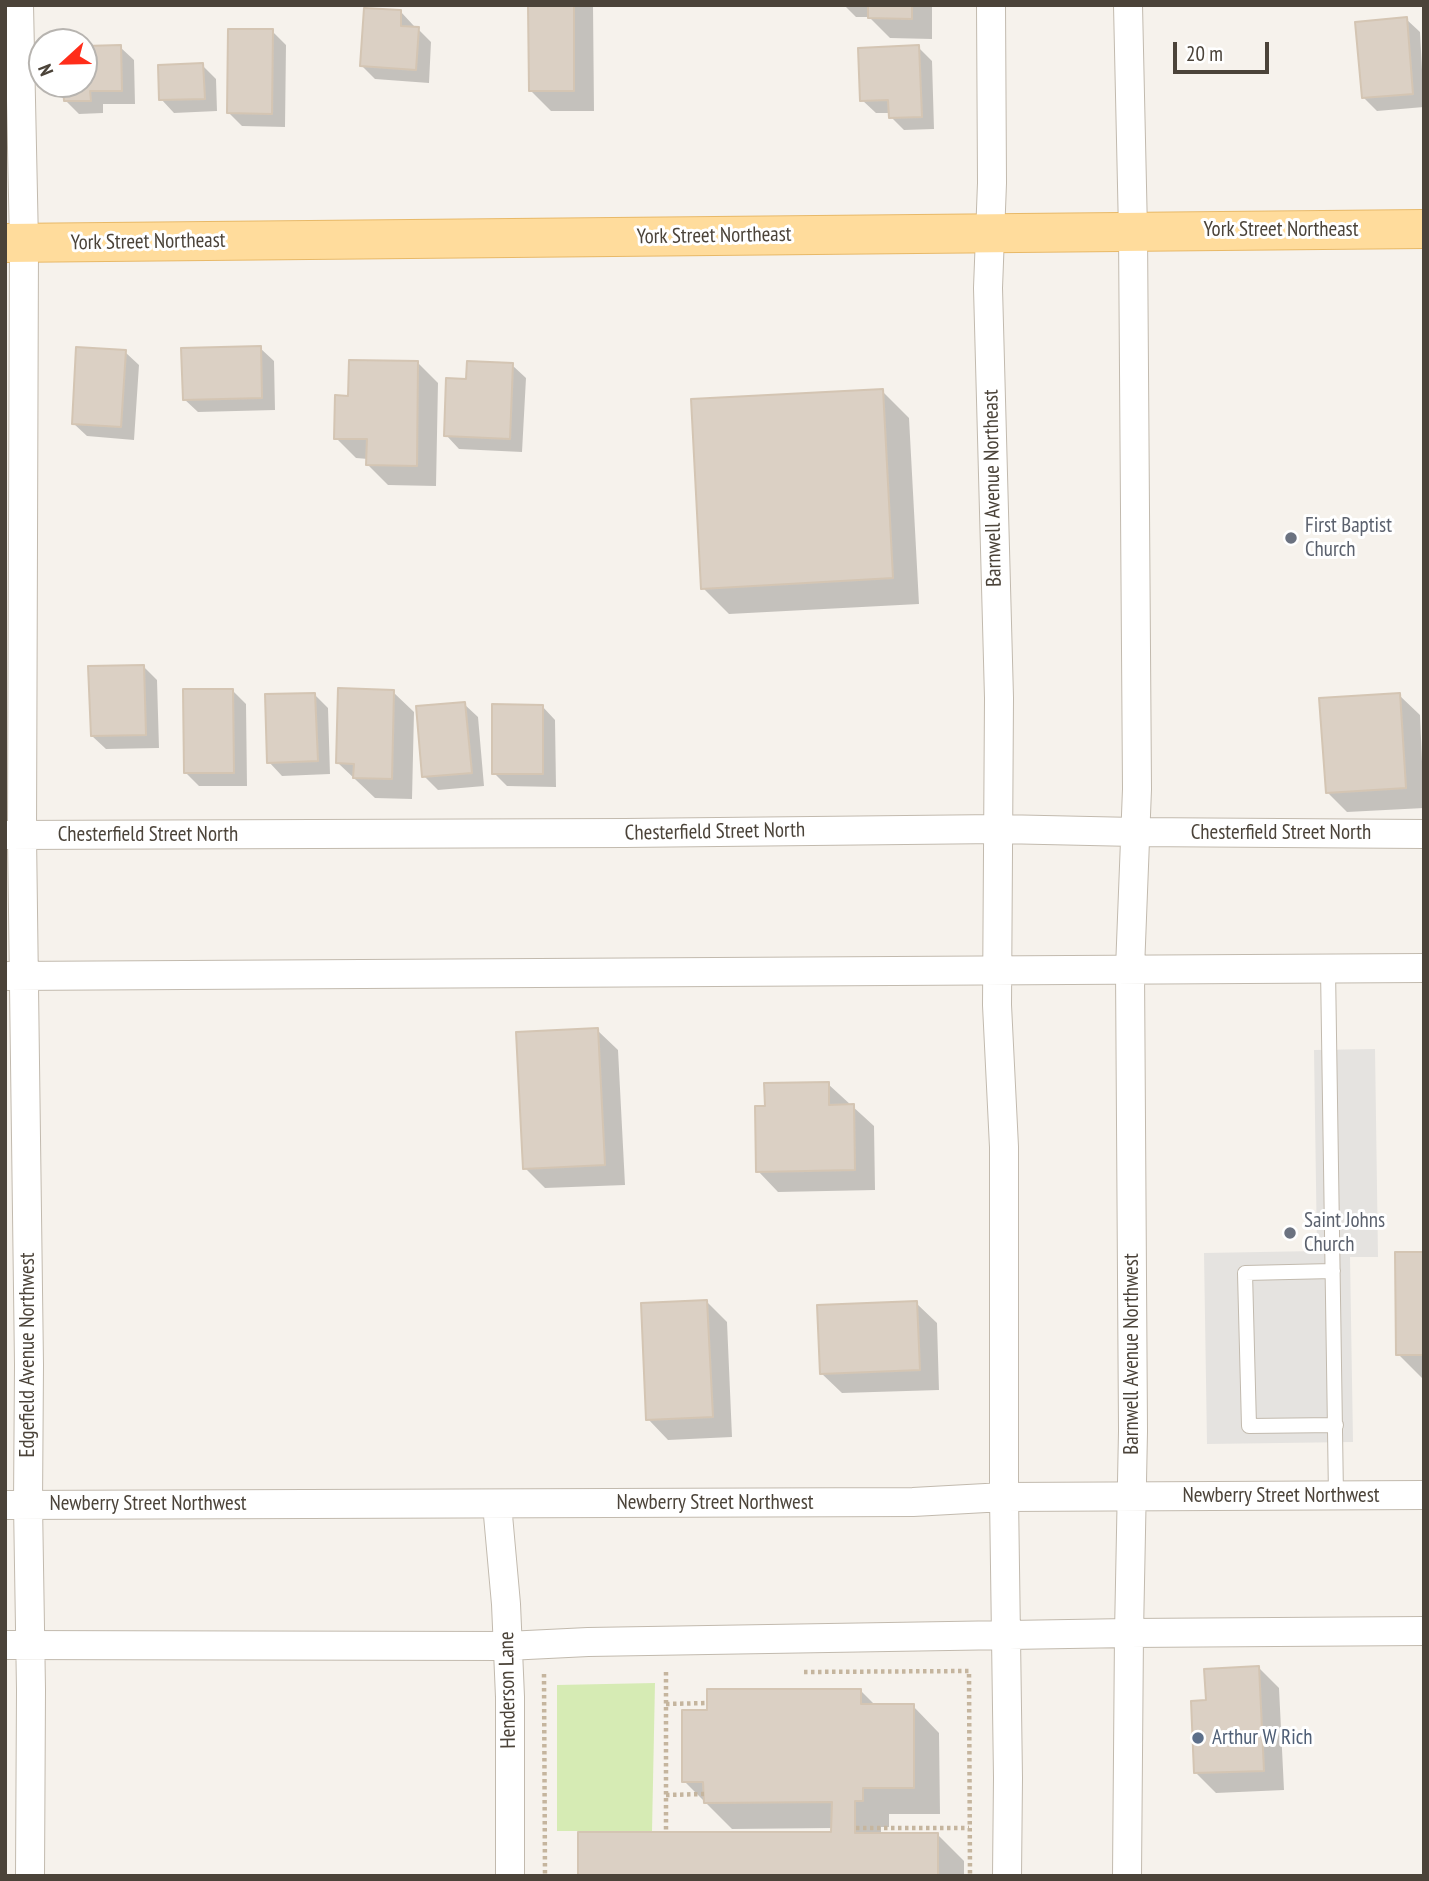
<!DOCTYPE html>
<html>
<head>
<meta charset="utf-8">
<style>
	body { margin:0 }
	#map { position:relative; width:1429px; height:1881px; overflow:hidden; background:#f6f2ec; font-family:"PT Sans Narrow",sans-serif }
	canvas { display:block }
	.frame { position:absolute; inset:0; border:7px solid #4b4339; pointer-events:none }
	.north { position:absolute; left:28px; top:28px; width:70px; height:70px; box-sizing:border-box; background:#fff; border:2px solid #b7b4b0; border-radius:50%; rotate:248deg; font-size:19px; font-weight:700; line-height:28px; text-align:center; color:#4b4339 }
	.north::after { content:''; display:block; margin:auto; width:24px; height:32px; background:#ff2d1a; clip-path:polygon(50% 0,100% 100%,50% 72%,0 100%) }
	.scale { position:absolute; left:1173px; top:42px; width:96px; height:32px; box-sizing:border-box; border:4px solid #4b4339; border-top:0; padding-left:9px; font-size:21px; line-height:24px; white-space:nowrap; color:#4b4339; -webkit-text-stroke:5px #fff; paint-order:stroke }
</style>
</head>
<body>
<div id="map">
<canvas width="1429" height="1881"></canvas>
<div class="frame"></div>
<div class="north">N</div>
<div class="scale">20 m</div>
</div>
<script>
const g = document.querySelector('canvas').getContext('2d');
g.lineJoin = 'round';
function fillPath(path, color) { g.fillStyle = color; g.fill(path, 'evenodd'); }
function trace(path, color, width, dash) { g.strokeStyle = color; g.lineWidth = width; g.lineCap = dash ? 'butt' : 'round'; g.setLineDash(dash || []); g.stroke(path); }
function drawText(font, color, halo, rows, align = 'center') {
  g.font = font + ' "PT Sans Narrow",sans-serif'; g.lineWidth = 6; g.setLineDash([]); g.textBaseline = 'middle'; g.strokeStyle = halo; g.fillStyle = color; for (const [text, x, y, turn = 0] of rows) {
    g.save(); g.translate(x, y); g.rotate((+turn || 0) * Math.PI / 180); g.textAlign = isNaN(turn) ? turn : align; if (halo) g.strokeText(text, 0, 0); g.fillText(text, 0, 0); g.restore();
  }
}
fillPath(new Path2D(`
	M655 1683 652 1831H557V1685Z`), '#d6ebb4');
fillPath(new Path2D(`
	M1375 1049 1378 1257H1350L1353 1442 1207 1444 1204 1253 1317 1251 1314 1050Z`), '#e5e3e0');
fillPath(new Path2D(`
	M530 5H593L594 111H551L531 91Z
	M844 5H932V39L890 38 869 17H856Z
	M401 12 414 26V29H418L431 42 429 83 375 79 362 66Z
	M1406 19 1420 32 1424 107 1377 111 1363 97Z
	M272 31 286 45 285 127 242 126 228 112Z
	M120 47 134 60 135 104H103V113L79 114 65 100V84H84V48Z
	M918 47 932 61 934 129 904 130 891 117V113H876L862 100Z
	M202 65 216 79 217 111 174 113 161 99Z
	M260 348 274 361 275 410 198 412 184 399Z
	M125 352 139 365 134 440 87 436 73 423Z
	M418 363 438 383 436 486 388 485 368 465V459L356 458 336 438 350 398Z
	M512 365 526 378 522 452 459 449 446 435 468 381Z
	M882 391 909 418 919 604 729 614 703 588Z
	M144 667 157 680 159 748 106 749 92 736Z
	M233 691 246 704 247 786H199L186 773Z
	M393 692 414 712 412 799 375 798 338 763Z
	M315 695 328 708 330 774 282 776 269 762Z
	M1399 695 1420 715 1424 808 1347 812 1327 792Z
	M464 704 478 717 484 786 438 790 424 776Z
	M542 706 555 720 556 787 507 786 494 773Z
	M597 1030 618 1050 625 1185 545 1188 525 1168Z
	M828 1084 874 1126 875 1190 778 1192 758 1171 766 1108Z
	M1424 1254V1380L1398 1354Z
	M707 1302 727 1322 732 1437 668 1440 648 1419Z
	M916 1303 937 1323 939 1390 842 1393 821 1373Z
	M1259 1668 1279 1688 1284 1790 1216 1793 1196 1773 1208 1702Z
	M860 1690 876 1706H913L939 1733 940 1814H889V1827H881V1835H938L964 1861V1876H580L833 1834V1828L732 1829 684 1781 709 1712Z`), '#0003');
const building = new Path2D(`
	M528 5H574V91H529Z
	M868 5H912V19L868 18Z
	M364 8 401 10V26L419 27 416 70 360 66Z
	M1407 17 1413 94 1362 98 1355 22Z
	M228 29H273L272 114 227 113Z
	M121 45 122 91H90L91 101H64L63 84H84V46Z
	M919 45 922 117 889 118 888 100 860 101 858 48Z
	M203 63 205 99 159 100 158 65Z
	M261 346 262 398 183 400 181 348Z
	M76 347 126 350 121 427 72 424Z
	M349 360 418 361 417 466 366 465 367 439H334L335 395 348 396Z
	M467 361 513 363 510 439 444 436 446 378 466 379Z
	M883 389 893 578 701 589 691 399Z
	M144 665 146 735 91 736 88 666Z
	M338 688 394 690 392 779 353 778 354 764 336 763Z
	M183 689H233L234 773H184Z
	M315 693 318 761 267 763 265 694Z
	M1400 693 1406 788 1326 793 1319 698Z
	M465 702 472 773 422 777 416 706Z
	M492 704 543 705V774H492Z
	M598 1028 605 1165 523 1169 516 1032Z
	M829 1082V1105L854 1104 855 1170 756 1172 755 1106H765L764 1083Z
	M1395 1252H1424V1355H1396Z
	M707 1300 713 1417 646 1420 641 1303Z
	M917 1301 920 1370 820 1374 817 1305Z
	M1259 1666 1264 1771 1194 1773 1191 1701 1206 1700 1204 1669Z
	M707 1689H861V1704H914V1788H863V1801H855V1833H938V1876H578V1832H831L832 1802 704 1803 703 1782H682V1710H707Z`);
fillPath(building, '#dbd0c4');
trace(building, '#d4c5b3', 2);
const lane = new Path2D(`
	M1328 969 1336 1496
	M1333 1271 1245 1273 1249 1426 1336 1425`);
const street = new Path2D(`
	M19 5 24 243 22 835 29 1365 28 1504 31 1690 30 1876
	M991 5 992 183 988 288 999 698 997 1005 1004 1147V1497L1008 1778 1007 1876
	M5 835 625 833 999 829 1135 832 1424 834
	M8 976 1424 968
	M497 1504 506 1604 510 1697V1876
	M5 1505 913 1502 1004 1497 1424 1495
	M5 1645 507 1646 588 1642 1129 1633 1424 1631
	M1127 1876 1129 1633 1133 1431 1130 969 1137 789 1133 231 1128 5`);
const primary = new Path2D(`
	M5 243 1424 229`);
trace(lane, '#c2baae', 16);
trace(street, '#c2baae', 30);
trace(primary, '#e8b968', 40);
trace(new Path2D(`
	M666 1672V1832
	M804 1672 969 1671 970 1876
	M544 1674 545 1876
	M666 1704 707 1703
	M666 1795 704 1794
	M856 1828H969`), '#c5b59e', 4.5, [3.5, 3.5]);
trace(lane, '#fff', 14);
trace(street, '#fff', 28);
trace(primary, '#ffdc9c', 38);
for (const [x, y, r, color] of [
	[1291,538,7,"#6b7280"],
	[1290,1233,7,"#6b7280"],
	[1198,1738,7,"#5c6f8a"]
]) { const dot = new Path2D(); dot.arc(x, y, r, 0, 2 * Math.PI); g.fillStyle = color; g.fill(dot); trace(dot, '#fff', 2.5); }
drawText('21px', '#4b4339', '#fff', [
	["York Street Northeast",1281,230],
	["York Street Northeast",714,236,-1],
	["York Street Northeast",148,242,-1],
	["Barnwell Avenue Northeast",993,488,-91],
	["Chesterfield Street North",715,832,-1],
	["Chesterfield Street North",1281,833],
	["Chesterfield Street North",148,835],
	["Barnwell Avenue Northwest",1132,1354,-90],
	["Edgefield Avenue Northwest",28,1355,-90],
	["Newberry Street Northwest",1281,1496],
	["Newberry Street Northwest",715,1503],
	["Newberry Street Northwest",148,1504],
	["Henderson Lane",508,1690,-91]
]);
drawText('21px', '#5b616d', '#fff', [
	["First Baptist",1305,526],
	["Church",1305,550],
	["Saint Johns",1304,1221],
	["Church",1304,1245]
], 'left');
drawText('21px', '#4e5e75', '#fff', [
	["Arthur W Rich",1212,1738]
], 'left');
</script>
</body>
</html>
